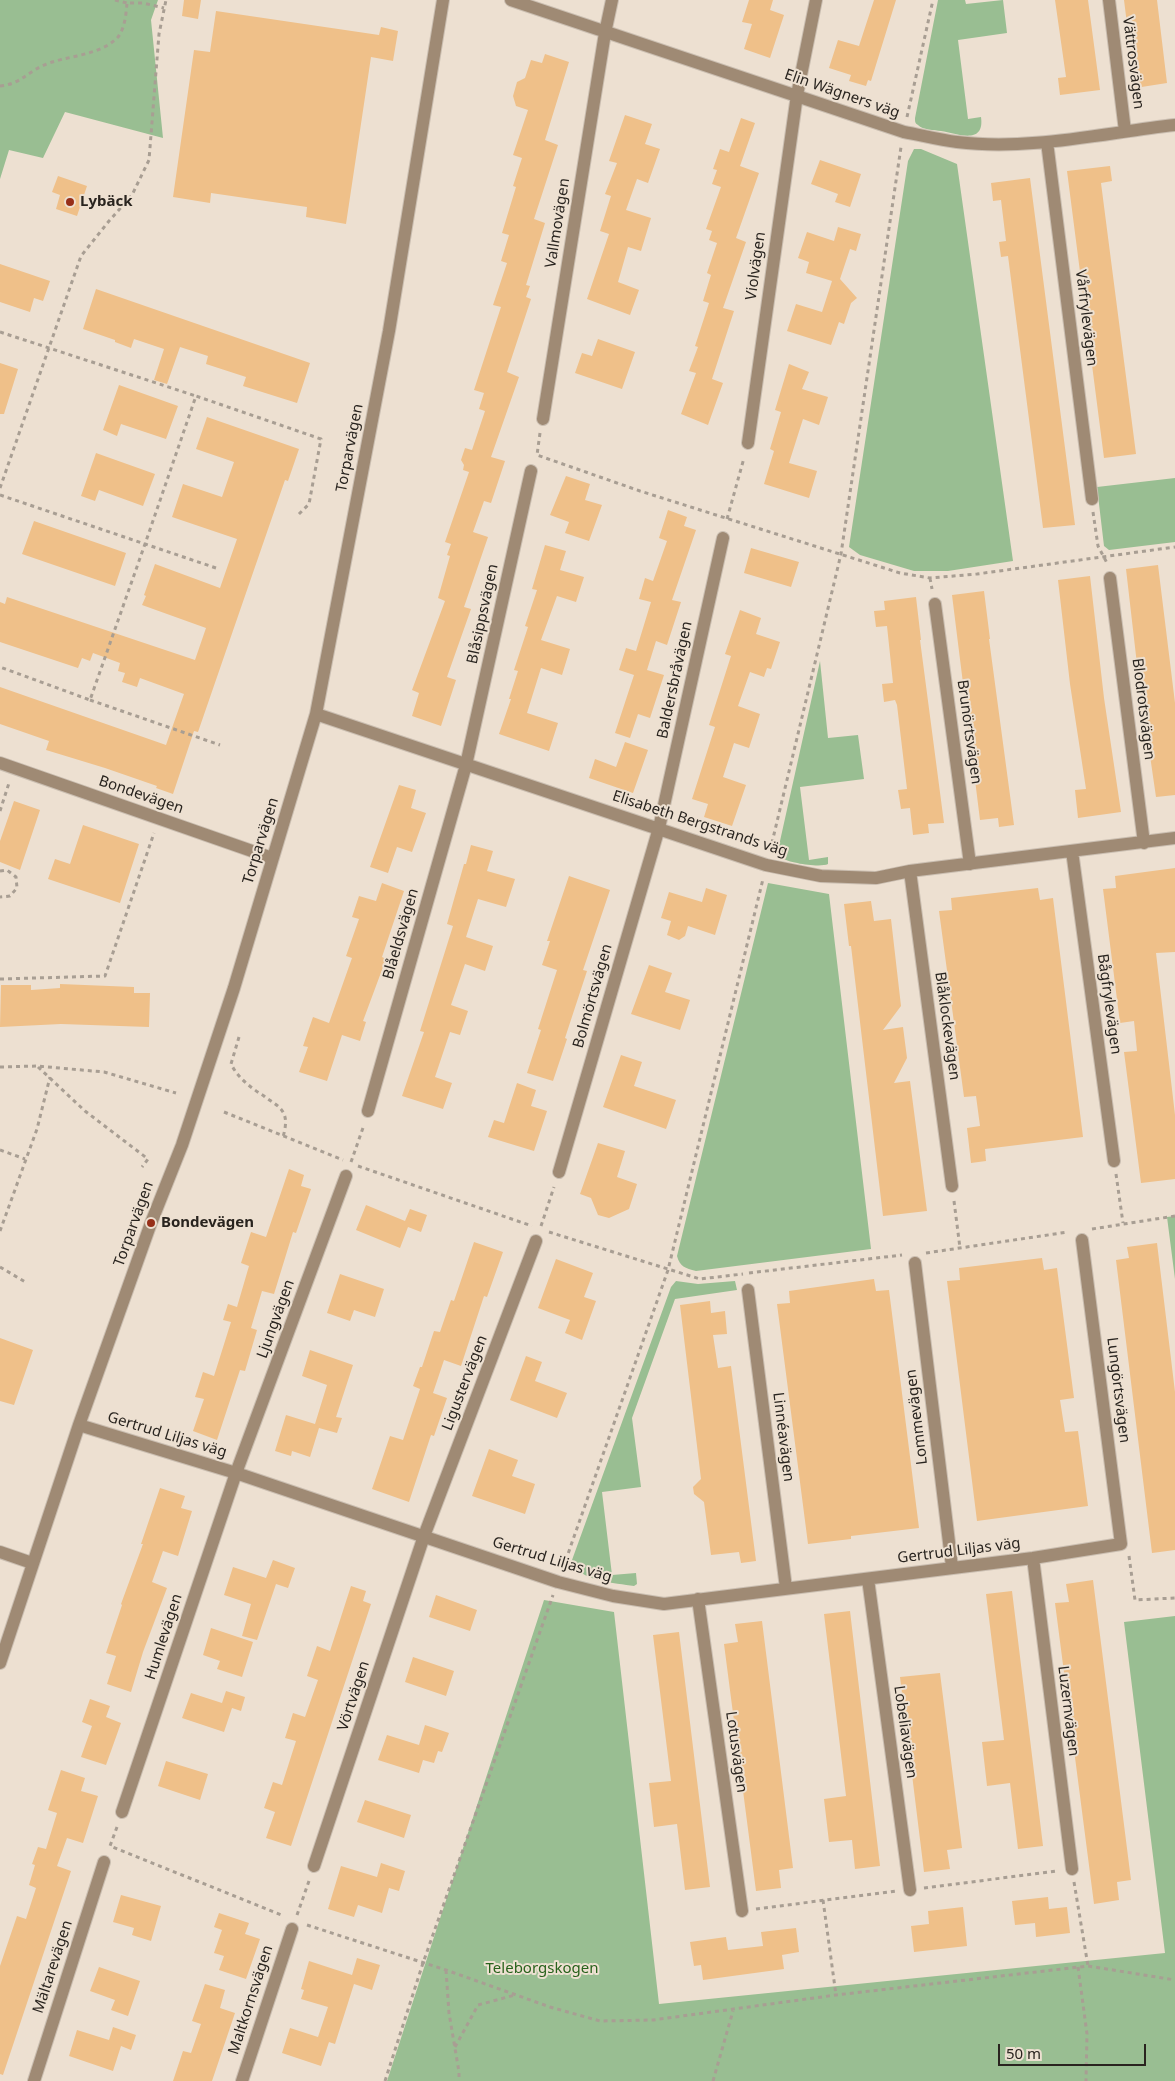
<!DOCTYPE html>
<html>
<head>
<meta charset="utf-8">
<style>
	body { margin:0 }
	#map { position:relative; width:1175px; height:2081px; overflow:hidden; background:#ede0d1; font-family:"Noto Sans",sans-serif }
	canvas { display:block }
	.scale { position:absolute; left:998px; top:2044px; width:148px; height:22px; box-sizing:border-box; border:2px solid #29241f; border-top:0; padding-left:6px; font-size:15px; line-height:18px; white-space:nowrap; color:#29241f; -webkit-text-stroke:4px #ede0d1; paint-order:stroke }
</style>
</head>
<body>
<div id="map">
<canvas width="1175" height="2081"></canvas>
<div class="scale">50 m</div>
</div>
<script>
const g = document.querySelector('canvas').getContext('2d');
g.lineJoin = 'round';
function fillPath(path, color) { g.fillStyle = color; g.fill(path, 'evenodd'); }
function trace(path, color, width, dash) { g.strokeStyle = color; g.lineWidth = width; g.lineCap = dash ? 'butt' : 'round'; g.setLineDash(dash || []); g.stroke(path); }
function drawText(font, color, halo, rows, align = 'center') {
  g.font = font + ' "Noto Sans",sans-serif'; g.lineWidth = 4; g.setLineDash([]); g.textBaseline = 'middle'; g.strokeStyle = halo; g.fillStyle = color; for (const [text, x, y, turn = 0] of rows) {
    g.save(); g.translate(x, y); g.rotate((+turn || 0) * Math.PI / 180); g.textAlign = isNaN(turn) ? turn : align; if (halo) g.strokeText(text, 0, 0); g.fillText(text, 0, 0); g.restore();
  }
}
fillPath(new Path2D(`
	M0 0H158L151 20 163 138 65 112 43 158 9 150 0 179Z
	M938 0H965L966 4 1003 0 1007 33 958 40 968 119 981 117C985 145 958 134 941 131 934 130 923 130 918 125 915 123 915 122 915 118Z
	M914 149H921L957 164 1013 561 948 571H914L860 555 849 547 908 161Z
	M1175 478V542L1109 550 1104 546 1097 487Z
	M820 661 828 738 858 735 864 779 800 787 809 860 828 857V864C820 868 789 863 782 858 779 855 779 854 778 850Z
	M768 883 829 894 871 1249 696 1271C685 1268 680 1267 677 1256Z
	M1175 1216V1279L1167 1217Z
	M676 1281 698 1284 735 1281 737 1290 675 1299 632 1418 641 1487 602 1492 612 1575 636 1573 637 1584 634 1586C616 1583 578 1582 572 1560L671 1287Z
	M544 1600 614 1612 659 2004 1165 1953 1124 1622 1175 1616V2081H387Z`), '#99be92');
fillPath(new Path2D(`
	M184 0H201L198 19 182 16Z
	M749 0H773L770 10 784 15 770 58 744 49 752 24 742 22Z
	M874 0H896L871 81 868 80 866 86 849 81 851 75 829 68 838 40 859 46Z
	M1055 0H1088L1100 90 1060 95 1058 78 1066 77Z
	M1124 0H1157L1167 83 1135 88Z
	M216 11 379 35 381 27 398 31 393 61 371 57 346 224 306 217 307 207 211 193 210 203 173 197 194 50 210 52Z
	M545 54 569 62 545 140 558 145 534 219 545 223 526 285 530 286 526 297 531 299 507 372 519 377 491 457 505 461 491 503 484 501 473 532 488 537 464 607 471 609 447 677 456 680 441 726 412 716 419 693 412 690 445 601 438 598 450 556 447 555 451 544 445 542 469 472 463 470 464 465 461 460 465 448 472 450 485 411 479 409 484 393 474 390 501 307 493 305 507 263 501 261 509 235 502 233 516 187 513 186 522 158 513 155 528 110 516 106 513 96 517 82 525 78 531 60 542 63Z
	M625 115 652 124 645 144 660 149 648 183 637 179 626 210 651 218 641 251 628 247 618 282 639 290 630 315 587 299 609 234 600 231 611 196 605 194 617 163 609 161Z
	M741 118 755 123 740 166 759 173 736 238 746 242 723 308 734 311 712 379 723 383 708 425 681 414 696 373 689 371 698 347 695 346 709 303 703 301 711 275 707 273 717 243 709 240 712 231 706 229 721 187 712 184 717 170 713 169 720 149 729 152Z
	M820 160 861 174 850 207 835 202 838 194 811 184Z
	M1110 166 1112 181 1101 183 1136 454 1104 458 1067 171Z
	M58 176 87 186 77 216 56 209 60 195 52 192Z
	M1030 178 1075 525 1043 528 1008 256 1001 257 999 242 1006 241 1001 200 993 201 991 183Z
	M838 227 861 234 856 251 850 249 840 279 857 298 851 303 844 324 839 322 831 345 787 331 796 304 822 312 832 281 806 273 809 262 798 258 807 232 834 241Z
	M0 264 50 281 43 301 34 298 30 312 0 302Z
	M96 289 310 363 297 403 243 386 246 377 206 364 208 356 180 347 167 384 154 380 164 349 134 339 131 348 115 342V340L83 329Z
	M598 339 635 352 622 389 575 373 582 353 592 356Z
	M0 363 18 369 4 414H0Z
	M789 364 809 372 802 389 828 397 819 425 803 419 789 463 817 471 809 498 764 484 774 451 770 449 781 412 775 410Z
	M119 385 178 406 166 439 121 424 117 436 103 430Z
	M207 417 299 449 288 481 285 480 198 732 194 731 173 794 156 788 157 786 105 768 46 750 49 741 0 724V687L166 745 184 694 140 678 137 687 122 682 125 673 118 671 120 663 93 653 90 661 82 658 78 668 0 642V602L5 604 7 597 195 660 206 628 142 605 146 596 144 595 155 564 220 588 237 539 172 517 183 484 222 497 234 462 196 449Z
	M96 453 155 474 143 506 99 490 95 501 81 496Z
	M566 476 590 484 585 500 602 505 589 541 565 533 569 522 550 515Z
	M668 510 687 517 684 526 696 530 672 600 681 602 667 645 656 641 647 670 664 675 650 718 638 714 630 738 615 733 634 675 619 670 626 648 636 651 651 602 639 599 645 578 653 581 667 541 659 538Z
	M34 521 126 553 115 586 22 554Z
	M545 545 566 551 560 570 584 577 576 602 557 596 541 640 570 649 562 675 541 668 527 713 558 723 549 751 499 734 511 699H509L518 671 514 670 528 627 525 626 537 590 532 589Z
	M751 548 799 562 791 587 744 573Z
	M1158 565 1175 703V795L1156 797 1138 673 1126 569Z
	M1090 576 1104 698 1121 812 1078 818 1075 790 1086 789 1070 684 1058 580Z
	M984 591 990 639H989L1014 825 999 827 998 818 980 820 952 595Z
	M916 597 921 640H920L944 823 928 824 929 833 913 835 910 808 901 809 898 790 907 789 897 705 895 700 884 702 882 684 893 683 887 626 876 627 874 611 885 610 884 601Z
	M740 610 761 618 756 634 780 642 771 669 767 668 764 677 750 672 738 706 760 714 749 748 734 743 723 777 746 785 732 826 704 817 708 804 692 799 715 727 709 725 731 656 725 654Z
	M625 742 648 750 633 793 589 778 595 759 616 767Z
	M399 785 416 790 411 808 426 813 412 852 397 847 388 873 370 867Z
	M14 801 40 810 20 870 0 862V841Z
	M83 825 139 844 120 903 48 879 55 859 70 864Z
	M471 845 493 851 487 871 515 879 506 907 478 899 466 937 493 946 485 971 465 964 451 1005 468 1011 460 1035 450 1032 435 1077 452 1083 443 1109 402 1096 424 1032 420 1031 453 926 447 924 464 864H466Z
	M1175 868V952L1156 953 1175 1115V1179L1141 1183 1124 1052 1137 1051 1134 1021 1120 1023 1103 889 1116 888 1115 876Z
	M569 876 610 890 583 970 587 971 565 1038 567 1039 553 1081 527 1073 541 1030 538 1029 557 970 542 965 550 941H547Z
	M382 883 404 891 382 957 386 959 363 1021 366 1022 360 1041 342 1035 327 1081 299 1072 308 1047 303 1046 313 1017 329 1023 352 958 346 956 359 919 352 917 359 896 376 901Z
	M706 888 727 895 715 935 688 926 685 936 679 940 667 935 671 921 661 918 669 892 702 902Z
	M1038 888 1040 900 1053 898 1083 1137 985 1149 986 1161 971 1163 967 1128 980 1126 976 1096 964 1097 939 911 952 910 951 898Z
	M871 901 874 921 891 919 901 1006 883 1030 903 1027 907 1058 894 1083 910 1081 927 1211 883 1216 851 946H849L844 904Z
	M649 965 672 973 665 992 690 1000 680 1030 631 1014Z
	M60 984 134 987V993H150L149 1027 61 1024 0 1027 1 985H31V990L60 988Z
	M621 1055 642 1062 634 1086 676 1100 666 1129 603 1107Z
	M517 1083 536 1090 531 1106 547 1111 534 1151 488 1137 494 1120 504 1123Z
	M598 1143 625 1151 617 1177 637 1184 629 1209 609 1218 598 1215 591 1198 580 1194Z
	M289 1169 304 1175 301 1186 311 1189 296 1233 293 1232 274 1294 262 1291 251 1328 257 1330 245 1371 240 1370 217 1440 193 1431 204 1399 195 1397 203 1372 214 1376 231 1322 223 1320 228 1304 237 1307 249 1266 241 1263 251 1232 266 1237Z
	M366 1205 405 1221 410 1209 427 1215 421 1232 408 1227 400 1248 356 1230Z
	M474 1242 503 1252 487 1297 484 1296 461 1366 444 1360 433 1393 447 1398 434 1436 431 1435 409 1502 372 1489 390 1436 403 1440 420 1389 413 1386 420 1367H422L434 1331 440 1332 451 1300 454 1301Z
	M1157 1243 1175 1392V1550L1152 1553 1116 1260 1129 1258 1127 1247Z
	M1042 1258 1044 1270 1057 1268 1074 1398 1060 1400 1065 1432 1078 1431 1088 1506 977 1521 947 1281 960 1280 959 1268Z
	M556 1259 593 1273 584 1297 596 1301 582 1340 565 1333 570 1320 538 1308Z
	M340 1274 384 1289 375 1317 354 1310 350 1321 327 1313Z
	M874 1279 876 1291 889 1290 919 1528 851 1536V1539L808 1544 777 1304 790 1303 789 1291Z
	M710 1301 711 1313 725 1311 727 1334 713 1335 718 1368 731 1366 756 1561 741 1563 739 1552 711 1555 704 1502 694 1494 693 1487 701 1479 680 1305Z
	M0 1338 33 1350 14 1405 0 1401Z
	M310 1350 353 1365 336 1417 342 1418 337 1433 319 1428 310 1457 292 1451 291 1456 275 1451 286 1415 315 1424 327 1385 302 1376Z
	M526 1356 542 1362 535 1381 567 1393 557 1418 510 1400Z
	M489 1449 518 1460 512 1476 535 1484 525 1514 472 1496Z
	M160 1488 185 1496 181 1508 192 1511 178 1556 163 1551 152 1582 167 1588 143 1652 131 1692 107 1684 116 1656 106 1653 122 1605 121 1604 143 1544H141Z
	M273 1560 295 1568 288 1588 276 1584 257 1640 242 1636 251 1604 224 1595 233 1567 266 1578Z
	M1093 1580 1131 1880 1117 1882 1119 1900 1094 1904 1055 1603 1069 1602 1066 1584Z
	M351 1586 366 1591 363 1601 371 1604 291 1846 266 1838 275 1812 264 1808 273 1782 282 1785 296 1741 285 1738 293 1713 305 1717 318 1680 307 1676 317 1646 330 1651Z
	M1012 1591 1043 1846 1018 1849 1010 1783 987 1786 982 1742 1004 1740 986 1594Z
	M436 1595 477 1610 470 1631 429 1617Z
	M850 1611 880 1866 855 1869 852 1840 829 1842 824 1799 846 1796 824 1614Z
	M762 1621 793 1868 779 1870 781 1888 756 1891 724 1644 738 1642 735 1624Z
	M211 1628 253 1642 242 1677 217 1669 220 1661 203 1655Z
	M679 1632 710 1887 685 1890 677 1824 654 1827 649 1783 671 1781 653 1635Z
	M413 1657 454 1671 446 1696 405 1682Z
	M940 1673 962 1848 947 1850 950 1869 924 1872 900 1677Z
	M226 1691 245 1697 241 1711 232 1708 224 1732 182 1718 191 1693 222 1703Z
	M90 1699 110 1706 106 1717 121 1723 106 1765 81 1757 92 1726 82 1722Z
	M425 1725 449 1733 442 1752 438 1751 434 1763 423 1760 419 1773 378 1760 387 1735 419 1745Z
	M166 1761 208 1774 200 1800 158 1786Z
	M61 1770 85 1778 81 1791 98 1796 83 1843 67 1838 57 1866 71 1871 3 2075 0 2074V1966L17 1916 26 1919 36 1888 29 1885 35 1865 32 1864 38 1847 46 1849 57 1813 48 1810Z
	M365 1800 411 1815 404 1838 357 1822Z
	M381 1863 405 1871 399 1891 389 1888 382 1913 358 1905 354 1917 328 1909 341 1866 377 1877Z
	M121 1895 161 1906 151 1941 132 1935 134 1928 113 1922Z
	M1048 1897 1049 1909 1067 1907 1070 1933 1036 1937 1035 1923 1015 1925 1012 1901Z
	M963 1907 967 1946 914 1952 911 1926 929 1924 928 1911Z
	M219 1913 249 1923 245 1934 260 1939 246 1979 219 1970 224 1956 214 1953 222 1930 214 1927Z
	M796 1928 799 1952 782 1955 784 1969 703 1980 701 1965 694 1966 690 1942 726 1937 728 1950 763 1946 761 1932Z
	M357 1958 380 1965 372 1990 354 1984 335 2044 329 2042 321 2066 282 2053 290 2028 318 2037 328 2007 301 1999 304 1990 301 1989 309 1961 352 1975Z
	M99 1967 140 1981 128 2016 111 2010 115 2000 90 1991Z
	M205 1984 225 1990 220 2008 235 2013 212 2081H173L183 2051 191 2053 201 2024 192 2021Z
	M113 2027 136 2035 131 2050 121 2046 113 2071 69 2056 77 2030 109 2040Z`), '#efc089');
const minor = new Path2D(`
	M511 0 904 132C921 135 939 140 957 142 1029 151 1103 133 1175 125
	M1109 0 1125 131
	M1047 142 1092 499
	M543 419 605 33 612 0
	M748 443 797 95 816 0
	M1110 578 1144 843
	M935 604 970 864
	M316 714 766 865 821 876 876 878 910 871 1175 838
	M0 763 272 858
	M1072 851 1114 1161
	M910 871 952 1186
	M368 1111 466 765 531 471
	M559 1172 659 828 723 538
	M915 1263 952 1567
	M748 1290 786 1588
	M79 1425 236 1473 558 1582 613 1596 664 1604 1033 1558 1121 1544 1082 1240
	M0 1552 32 1563
	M1033 1558 1072 1869
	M868 1579 910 1890
	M698 1599 742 1911
	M0 1663 79 1425 151 1223 182 1145 234 988 316 714 389 331 443 0
	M122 1812 236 1473 346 1176
	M314 1866 424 1536 536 1241
	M34 2081 104 1862
	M242 2081 292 1929`);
trace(minor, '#cabeb1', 14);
trace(new Path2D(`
	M115 0 127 3
	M0 86C20 84 25 74 42 66 65 55 99 57 118 37 125 28 126 14 127 3H143L164 8
	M907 117 933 0
	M0 332 196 396
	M540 433 537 455 640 491 900 573 930 578 977 574 1175 547
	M0 488 81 256 109 221 132 195 149 160 159 34 166 0
	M0 495 145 544 90 700 0 667
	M1093 512 1098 546 1107 563
	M727 519 744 458
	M216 568 145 544 196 396 321 439 309 504 297 516
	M930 578 932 589
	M90 700 220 745
	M0 811 9 783
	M770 851 841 554 901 147
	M0 871 7 870 16 877 17 888 10 896 0 897
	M0 979 105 976 154 833
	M239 1037 231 1064C238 1078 251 1088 264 1096 271 1102 280 1105 284 1114 287 1121 285 1130 283 1137
	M0 1067 37 1066 104 1072 176 1093
	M38 1067 85 1111 148 1159 142 1167
	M224 1112 343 1160
	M0 1150 25 1159
	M351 1162 364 1125
	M358 1166 532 1226
	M1116 1174 1123 1223
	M954 1201 960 1248
	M541 1226 554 1187
	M1092 1229 1175 1216
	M0 1231 37 1129 50 1077
	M549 1232 700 1279 743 1274
	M926 1253 1068 1232
	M0 1267 27 1283
	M749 1273 902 1255
	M1129 1556 1135 1600 1175 1598
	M563 1568 668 1270 763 879
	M117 1827 110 1846 284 1916
	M1074 1882 1088 1966
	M924 1888 1057 1871
	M823 1900 836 1995
	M756 1909 896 1891
	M297 1915 309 1881
	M307 1925 446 1970 550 2007 600 2021 653 2020 836 1995 1088 1966 1175 1980
	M1078 1967 1087 2034 1086 2081
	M446 1970 449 2013 459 2072V2081
	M455 2047 478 2005 515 1995
	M385 2081 423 1963 553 1595
	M713 2081 733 2011`), '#a89e93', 3, [4, 4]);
trace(minor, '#9f8a74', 12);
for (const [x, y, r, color] of [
	[70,202,5,"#972f18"],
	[151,1223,5,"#972f18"]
]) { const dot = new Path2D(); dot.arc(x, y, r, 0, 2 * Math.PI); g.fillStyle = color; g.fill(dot); trace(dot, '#ede0d1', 2); }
drawText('15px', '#29241f', '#ede0d1', [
	["Vättrosvägen",1133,63,83],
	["Elin Wägners väg",842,94,19],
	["Vallmovägen",558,223,-81],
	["Violvägen",756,266,-82],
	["Vårfrylevägen",1086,318,83],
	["Torparvägen",350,448,-79],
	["Blåsippsvägen",483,614,-78],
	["Baldersbråvägen",675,680,-78],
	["Blodrotsvägen",1143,709,83],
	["Brunörtsvägen",969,732,82],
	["Bondevägen",141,795,19],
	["Elisabeth Bergstrands väg",700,824,18],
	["Torparvägen",261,841,-73],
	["Blåeldsvägen",401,934,-74],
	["Bolmörtsvägen",593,996,-74],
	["Bågfrylevägen",1109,1004,82],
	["Blåklockevägen",947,1026,82],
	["Torparvägen",134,1224,-70],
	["Ljungvägen",276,1319,-70],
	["Ligustervägen",465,1383,-69],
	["Lungörtsvägen",1118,1390,83],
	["Lommevägen",917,1417,-97],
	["Gertrud Liljas väg",167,1435,17],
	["Linnéavägen",783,1437,83],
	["Gertrud Liljas väg",959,1551,-7],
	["Gertrud Liljas väg",552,1560,17],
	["Humlevägen",164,1637,-72],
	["Vörtvägen",354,1696,-72],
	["Luzernvägen",1068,1711,83],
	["Lobeliavägen",905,1732,82],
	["Lotusvägen",736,1752,82],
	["Mältarevägen",53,1967,-72],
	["Maltkornsvägen",251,2000,-72]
]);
drawText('bold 15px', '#29241f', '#ede0d1', [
	["Lybäck",80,202],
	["Bondevägen",161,1223]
], 'left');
drawText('15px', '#28621c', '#ede0d1', [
	["Teleborgskogen",542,1969]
]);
</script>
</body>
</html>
